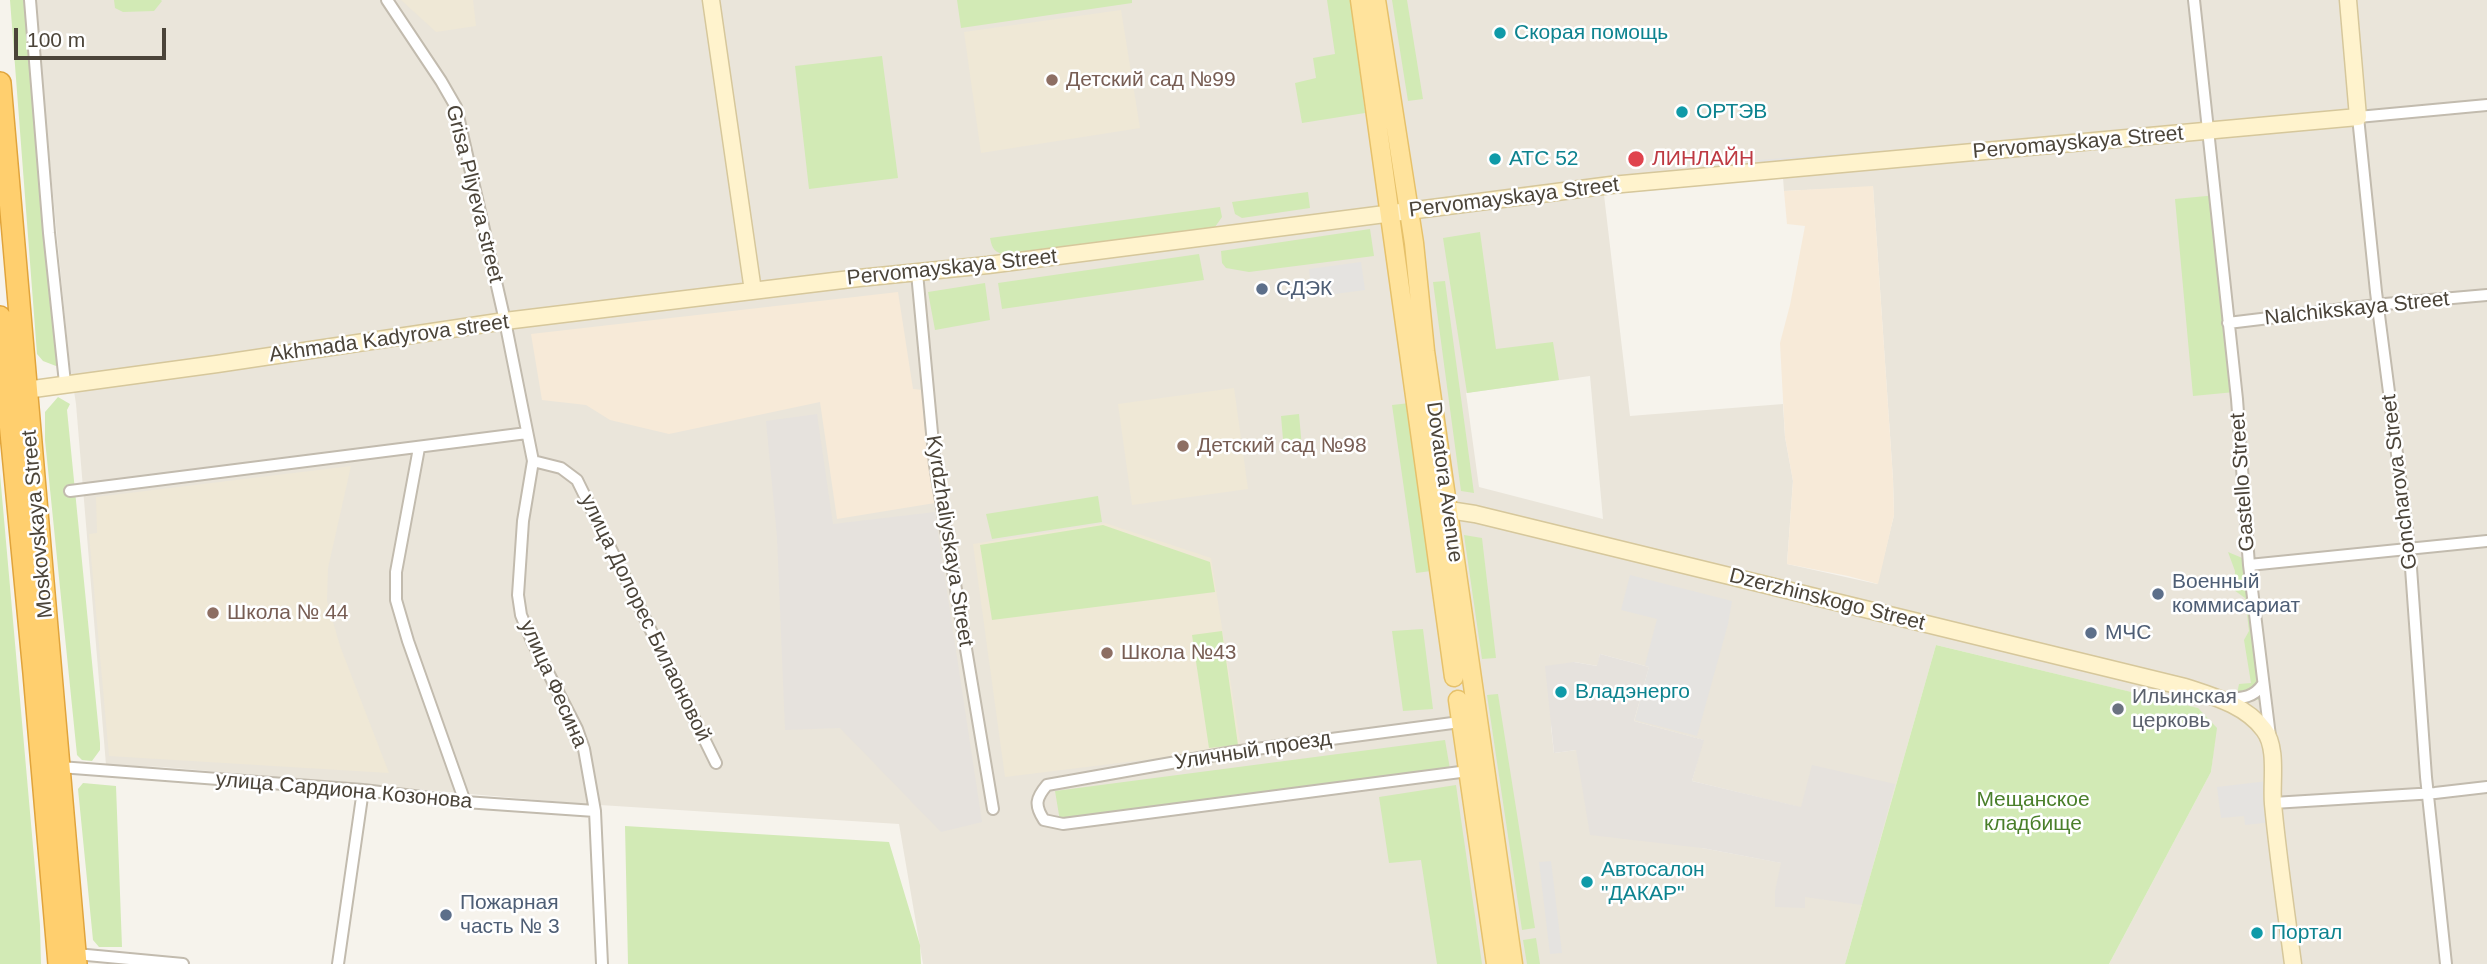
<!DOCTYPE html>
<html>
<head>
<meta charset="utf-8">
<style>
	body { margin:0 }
	#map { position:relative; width:2487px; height:964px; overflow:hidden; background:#f6f3ec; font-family:Helvetica,sans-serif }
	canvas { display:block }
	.scale { position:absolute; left:14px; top:28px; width:152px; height:32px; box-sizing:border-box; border:4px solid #4b4439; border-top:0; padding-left:9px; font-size:21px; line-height:24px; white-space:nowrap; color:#4b4439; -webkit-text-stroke:5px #fff; paint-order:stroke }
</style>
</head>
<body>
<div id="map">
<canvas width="2487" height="964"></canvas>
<div class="scale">100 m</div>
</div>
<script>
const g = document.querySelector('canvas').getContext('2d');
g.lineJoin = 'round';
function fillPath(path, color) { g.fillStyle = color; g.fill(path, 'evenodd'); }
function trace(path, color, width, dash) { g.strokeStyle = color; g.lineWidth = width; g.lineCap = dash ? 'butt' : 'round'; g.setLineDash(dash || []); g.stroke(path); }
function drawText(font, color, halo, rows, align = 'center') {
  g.font = font + ' Helvetica,sans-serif'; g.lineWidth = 5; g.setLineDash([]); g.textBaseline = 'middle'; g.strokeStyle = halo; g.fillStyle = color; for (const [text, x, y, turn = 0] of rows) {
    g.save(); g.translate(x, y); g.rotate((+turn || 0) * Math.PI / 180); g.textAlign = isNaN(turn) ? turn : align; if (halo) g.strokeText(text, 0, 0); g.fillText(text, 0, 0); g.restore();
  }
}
fillPath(new Path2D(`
	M34 0H2487V964H2109L2211 772 2216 728 2197 708 1936 645 1845 964H923L899 824 584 804 163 767 106 765 76 404 69 359ZM1783 178 1784 191 1873 187 1893 479 1894 515 1877 584 1787 564 1793 481 1785 437 1783 404 1630 416 1604 195ZM1590 376 1603 519 1479 487 1466 393ZM1600 654 1649 667 1634 721 1703 740 1692 781 1795 806 1782 863 1702 848 1576 750 1554 753 1551 727 1574 662 1598 666Z`), '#eae5da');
fillPath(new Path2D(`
	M1873 186 1893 479 1894 515 1878 584 1848 576 1787 564 1793 481 1785 437 1780 343 1790 305 1805 226 1787 224 1784 191Z
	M898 292 913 389 923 390 941 502 837 519 820 402 669 434 610 420 586 405 542 400 531 334Z`), '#f7ead8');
fillPath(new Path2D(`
	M817 414 833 524 935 512 982 822 941 832 840 728 785 730 777 537 766 421Z
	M1600 654 1649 667 1634 721 1704 740 1692 781 1801 807 1812 765 1895 784 1862 905 1805 897V908L1775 907V891L1781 863 1702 848 1590 835 1576 750 1554 753 1545 666 1574 662 1597 666Z`), '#e6e2dd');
fillPath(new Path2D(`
	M401 0H473L476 26 436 32Z
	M1121 10 1140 128 981 153 964 32Z
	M1234 388 1248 489 1132 505 1118 404Z
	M351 466 328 568 327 601 340 646 389 773 109 756 89 534 97 533 96 497Z
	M1105 523 1211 558 1241 748 1005 777 973 544Z`), '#efe8d6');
fillPath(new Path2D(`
	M10 0H30L60 362 56 366 43 361 37 354Z
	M114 0H161L162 1 154 11 123 12 115 8Z
	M957 0H1132V3L961 28Z
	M1327 0H1351L1365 113 1302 123 1295 83 1316 78 1313 58 1335 54Z
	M1392 0H1407L1423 99 1408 101Z
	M882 56 898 178 809 189 795 66Z
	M1308 192 1310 208 1242 218 1235 214 1232 202Z
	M2217 195 2235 392 2193 396 2175 199Z
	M1220 207 1222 217 1215 227 1002 254C993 251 992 247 990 238Z
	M1370 229 1374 256 1249 272 1226 268 1222 263 1221 251Z
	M1480 232 1496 349 1553 342 1559 380 1467 393 1443 238Z
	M1199 254 1204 280 1002 309 998 283Z
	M1445 281 1474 493 1461 491 1433 282Z
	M985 283 990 320 935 330 928 292Z
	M58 397 70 404 67 410 100 743V750L92 761 82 760 77 755 45 440V412Z
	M1410 403 1431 571 1416 573 1392 405Z
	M1299 414 1302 448 1284 451 1281 416Z
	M0 474 40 925 41 964H0Z
	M1098 496 1102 522 992 539 986 514Z
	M1103 525 1210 562 1215 592 992 620 980 545Z
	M1464 535 1482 538 1496 658 1482 659Z
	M2228 552 2247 560 2267 692 2259 700 2237 694 2239 684 2251 683 2244 640 2249 631 2245 598 2234 590 2235 571Z
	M1423 629 1433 709 1403 711 1392 631Z
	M1222 631 1238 745 1209 748 1192 635Z
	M1936 645 2198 708 2217 728 2211 772 2109 964H1845Z
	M1498 694 1535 928 1522 930 1487 695Z
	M1445 740 1450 769 1060 821 1055 791Z
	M83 783 116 786 122 947H99L93 940 78 789Z
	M1456 785 1482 964H1437L1421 860 1389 863 1379 797Z
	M625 826 889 842 920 945 921 964H628Z
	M1536 938 1540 964H1527L1523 940Z`), '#d2eab5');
fillPath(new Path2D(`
	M1877 151 1878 159 1760 168 1759 160Z
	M1361 262 1365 290 1312 297 1309 269Z
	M1630 575 1732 601 1728 624 1697 736 1635 720 1649 667 1645 665 1657 619 1621 610Z
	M2268 781 2273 822 2245 825 2244 816 2221 818 2217 787Z
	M1551 861 1562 953 1550 954 1539 862Z`), '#e5e3e0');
const street = new Path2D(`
	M30 0 49 233 65 383
	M387 0 441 81 456 107 505 321 533 461 523 521 518 595 521 615 532 641 577 729 584 749 595 811 602 964
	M2194 0 2237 399 2249 565 2270 736
	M917 273 935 465 993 809
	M2228 323 2385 304 2487 295
	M419 448 396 572V600L408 641 465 802
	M533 461 561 468 577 480 716 763
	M70 491 527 433
	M2249 565 2487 541
	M2223 699C2240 698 2253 699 2263 684
	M1460 722 1233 752 1047 785C1036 798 1034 805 1044 820L1063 824 1468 771
	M60 767 363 790 465 802 595 811
	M2273 803 2435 793 2487 787
	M76 954 183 964
	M338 964 363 790
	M2446 964 2426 777 2410 554 2376 292 2358 117 2487 105`);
const secondary = new Path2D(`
	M711 0 753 291
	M26 390 217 364 505 321 859 278 988 265 1611 185 2358 117 2348 0
	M1436 508 1475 514 2185 687C2212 696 2246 705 2264 730 2278 748 2271 782 2273 804 2278 857 2286 911 2293 964`);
const primary = new Path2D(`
	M1360 0 1454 677
	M1376 0 1414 243 1425 351 1513 964
	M1458 700 1496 964`);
const highway = new Path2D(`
	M0 83 76 964
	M0 317 34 673 59 964`);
trace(street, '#c2bbae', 14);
trace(secondary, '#d6c79b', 19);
trace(primary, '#e6c16a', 21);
trace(highway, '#e0a43c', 24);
trace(street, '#fff', 10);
trace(secondary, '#fff3cd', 16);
trace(primary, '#ffe39c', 18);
trace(highway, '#ffcf6e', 21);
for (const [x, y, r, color] of [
	[1500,33,7,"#0f9aa8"],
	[1052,80,7,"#8d6e63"],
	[1682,112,7,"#0f9aa8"],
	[1495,159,7,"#0f9aa8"],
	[1636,159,9,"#e0444e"],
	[1262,289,7,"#5c6f8a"],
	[1183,446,7,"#8d6e63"],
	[2158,594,7,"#5c6f8a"],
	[213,613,7,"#8d6e63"],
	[2091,633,7,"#5c6f8a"],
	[1107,653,7,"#8d6e63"],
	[1561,692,7,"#0f9aa8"],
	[2118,709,7,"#6b7280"],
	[1587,882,7,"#0f9aa8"],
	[446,915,7,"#5c6f8a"],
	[2257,933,7,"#0f9aa8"]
]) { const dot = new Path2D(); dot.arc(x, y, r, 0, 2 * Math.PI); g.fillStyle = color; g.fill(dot); trace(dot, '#fff', 2.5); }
drawText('21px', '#0d838f', '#fff', [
	["Скорая помощь",1514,33],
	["ОРТЭВ",1696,112],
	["АТС 52",1509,159],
	["Владэнерго",1575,692],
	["Автосалон",1601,870],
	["\"ДАКАР\"",1601,894],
	["Портал",2271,933]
], 'left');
drawText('21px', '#785e54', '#fff', [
	["Детский сад №99",1066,80],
	["Детский сад №98",1197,446],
	["Школа № 44",227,613],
	["Школа №43",1121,653]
], 'left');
drawText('21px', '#4b4439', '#fff', [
	["Pervomayskaya Street",2078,143,-5],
	["Grisa Pliyeva street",474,194,76],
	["Pervomayskaya Street",1514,198,-7],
	["Pervomayskaya Street",952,268,-6],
	["Nalchikskaya Street",2357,309,-6],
	["Akhmada Kadyrova street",389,339,-8],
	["Dovatora Avenue",1444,482,82],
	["Gastello Street",2243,482,-94],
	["Goncharova Street",2400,482,-97],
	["Moskovskaya Street",38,524,-95],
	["Kyrdzhaliyskaya Street",949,541,81],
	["Dzerzhinskogo Street",1827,600,14],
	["улица Долорес Билаоновой",645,618,64],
	["улица Фесина",553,684,66],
	["Уличный проезд",1253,751,-9],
	["улица Сардиона Козонова",344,791,5]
]);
drawText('21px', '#be3a42', '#fff', [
	["ЛИНЛАЙН",1652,159]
], 'left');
drawText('21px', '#4e5e75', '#fff', [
	["СДЭК",1276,289],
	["Военный",2172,582],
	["коммисариат",2172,606],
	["МЧС",2105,633],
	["Пожарная",460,903],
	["часть № 3",460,927]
], 'left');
drawText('21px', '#5b616d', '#fff', [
	["Ильинская",2132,697],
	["церковь",2132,721]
], 'left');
drawText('21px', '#4a7f2a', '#fff', [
	["Мещанское",2033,800],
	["кладбище",2033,824]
]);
</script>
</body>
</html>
